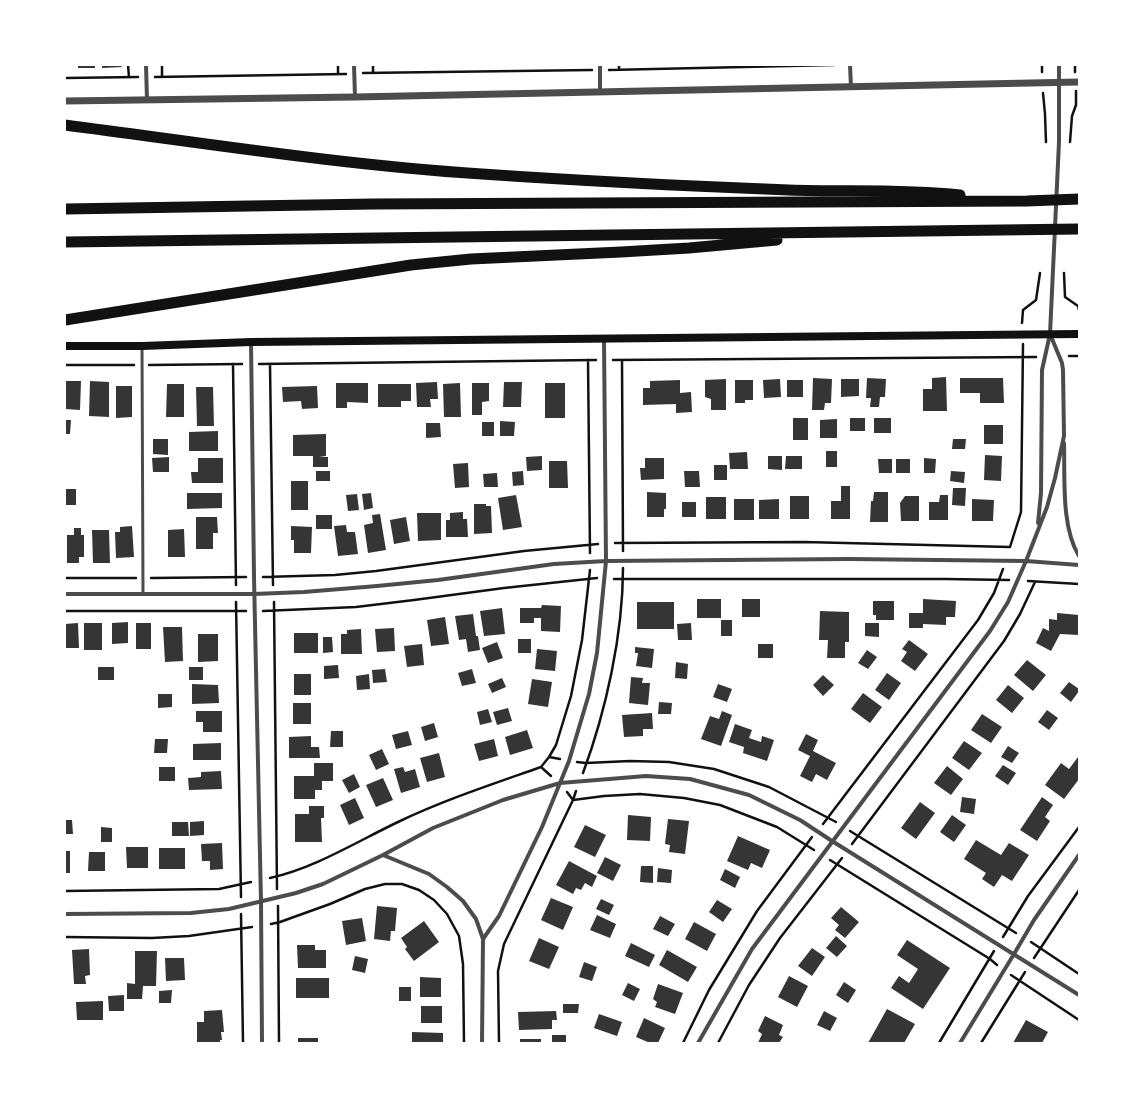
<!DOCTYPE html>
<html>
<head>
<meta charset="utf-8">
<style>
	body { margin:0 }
	#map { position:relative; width:1144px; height:1108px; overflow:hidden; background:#fff; font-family:"Fira Sans Condensed",sans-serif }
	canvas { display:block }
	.frame { position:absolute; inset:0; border:66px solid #fff; pointer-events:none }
</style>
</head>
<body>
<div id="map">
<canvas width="1144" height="1108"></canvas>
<div class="frame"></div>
</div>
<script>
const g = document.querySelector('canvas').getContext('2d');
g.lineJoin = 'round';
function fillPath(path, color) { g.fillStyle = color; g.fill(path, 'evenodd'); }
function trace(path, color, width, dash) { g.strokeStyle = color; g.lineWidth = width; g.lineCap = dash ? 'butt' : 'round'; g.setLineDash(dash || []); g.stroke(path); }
fillPath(new Path2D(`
	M78 65H95V68H78Z
	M102 65H121L122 67 102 68Z
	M946 377 947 411H923V389H932V378Z
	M813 378 832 379 831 403H825L824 410H812Z
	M867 378 886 379 885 397H880L879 407H870L871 398H866Z
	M960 378H1003L1004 403H980V393H960Z
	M726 379V410H711V399L705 397V380Z
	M780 379 781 397 764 398 763 380Z
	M841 379H859V396L841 397Z
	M680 380V393L691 392 692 412 676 413V404L643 405V388H650V381Z
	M735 380H753V400H745V403H735Z
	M787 380H803V397H787Z
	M65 381H81L80 410 65 409Z
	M90 381 109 382V417L89 416Z
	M437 382 438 399H430L431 407H417L416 383Z
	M504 382H522L521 407H503Z
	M336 383H368V403L347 402V408H336Z
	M460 383 461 417H444L443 384Z
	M472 383H489V401L482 402V415H472Z
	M545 383H565V418H545Z
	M167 384H184V417H166Z
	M378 384H411V401H401V407H378Z
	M116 386H132V417L116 418Z
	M317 386 318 408 302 409 301 401 283 402 282 387Z
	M196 387H213L214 426H197Z
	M793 418H808V440H793Z
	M850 418H865V431H850Z
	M874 418H891V433H874Z
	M837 419V438H820V420Z
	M65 420H71L70 434H65Z
	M500 421 515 422 514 436H500Z
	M482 422H494V436H482Z
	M426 423H440L441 437 426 438Z
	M984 425H1003V444H984Z
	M218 431V451H189V432Z
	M326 434V456L319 457H328V467H313V456H293V435Z
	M153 439H168V455L153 454Z
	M953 439H966L965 449H952Z
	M826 451H837V467H826Z
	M747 452 748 469H730L729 453Z
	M985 455 1002 456 1001 481 984 480Z
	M542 456V470L527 471 526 457Z
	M768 456H782V470L768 469Z
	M786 456H802V469H785Z
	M169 457V472H153L152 458Z
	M198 458H223V483H192L191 472H198Z
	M645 458H664V479L641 480 640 468H645Z
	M924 458 936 459 935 473H924Z
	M878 459H892V473H879Z
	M896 459H910V473H896Z
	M549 461H567L568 488H549Z
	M468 463 469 487 455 488 453 464Z
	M714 465H727V480H714Z
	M316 471H330V481H316Z
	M523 471 524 485 513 486 512 472Z
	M684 471H699L700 487H685Z
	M951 471 965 472 964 483 950 481Z
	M497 473 498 487H484L483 474Z
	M291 481H308V510H291Z
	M841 486H850V519H831V501H841Z
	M953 488H966L965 506 952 505Z
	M65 489H76V505H65Z
	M647 492 666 493V509H664V517H647Z
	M874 492H888V522H870L871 501H873Z
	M187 493H222V508L187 509Z
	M371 493 373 508 364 510 362 494Z
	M357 494 359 510 348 511 346 495Z
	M516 495 522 527 503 530 498 498Z
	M940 495H948V520H929V502H939Z
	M790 496H809V519H790Z
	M905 496H919V521H901L900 503Z
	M706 497H726V519H706Z
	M734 499H754V520H734Z
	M779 499V519H759V500Z
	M972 499 994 500 993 521H972Z
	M682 502H696V517H682Z
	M474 504H486V506H491L492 533 474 534Z
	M463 512V519H467L468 537H446V520H450V513Z
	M417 513H441V540L418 541Z
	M380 514 386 550 368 553 364 525 373 523 372 515Z
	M316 515H332V529H316Z
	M196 517H217L218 533H213V549H196Z
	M406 517 410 541 394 544 390 520Z
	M346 525 347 532H355L358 554 338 556 334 526Z
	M132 526 134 557 116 558 115 532H120V527Z
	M291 526 312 527 311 553H294V540H291Z
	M74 528H81V535H84V557H79V563H67V535H74Z
	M184 529 185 557H168V530Z
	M92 530H109L110 563H93Z
	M697 599H721V618H697Z
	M742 599H760V617H742Z
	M923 599 956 601 955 617H946V625L923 624V628H909V613H923Z
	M873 601H894V620H876V615H873Z
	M637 602H674V629H637Z
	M542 605 561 606 560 632 541 631V618H534V623H520V608H541Z
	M502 608 505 634 484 636 480 611Z
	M820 611 849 612V642H845V658H827L828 640H819Z
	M1057 613 1079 615V635L1060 634 1051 651 1036 643 1043 628 1049 631V619L1057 620Z
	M473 614 476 636H478L480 650 468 652 466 639 459 640 455 616Z
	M445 617 449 644 431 646 427 620Z
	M721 620H732V636H721Z
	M128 622V643L112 644V623Z
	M78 623 79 648H65V624Z
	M84 623H102V650H84Z
	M136 623H151V649H136Z
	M691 623 692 640H678L677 624Z
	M865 623H879V637L865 636Z
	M163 627H182L183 661 165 662Z
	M394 628 395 651 377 652 375 629Z
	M361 629 362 654H341V634H347V630Z
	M294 633H318V653H294Z
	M198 634H218V661L198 662Z
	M323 637H332L333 652 323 653Z
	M518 639H531V653H518Z
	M909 640 928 654 915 671 901 661 907 652 902 649Z
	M497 642 503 658 488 663 482 648Z
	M422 644 424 665 407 667 404 646Z
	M758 644H773V658H758Z
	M635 647 654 649 652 668 636 666 638 653H635Z
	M537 649 557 651 555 671 535 669Z
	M867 650 877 657 868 669 858 663Z
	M1027 660 1046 675 1033 691 1014 675Z
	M676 662 688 664 687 679 675 678Z
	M338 665 339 678 324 679V666Z
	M98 667H114V680H98Z
	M189 667H203V680H189Z
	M385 669 387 682 373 683 372 670Z
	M472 669 476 683 462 686 458 673Z
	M887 673 901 683 889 700 875 690Z
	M294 674H311V695H294Z
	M369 674 370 689 357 690 356 676Z
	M823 675 834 685 823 696 813 685Z
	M631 677 643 678 642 683H650L648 705 629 703Z
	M502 678 506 687 492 693 488 684Z
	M532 679 552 682 548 707 528 704Z
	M1069 682 1079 689V691L1071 702 1060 693Z
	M192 684 218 685 219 703 192 704Z
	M718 684 732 689 727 702 713 697Z
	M1008 685 1024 698 1012 713 996 700Z
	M863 693 882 707 870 723 851 709Z
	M158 694H172V707L158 708Z
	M659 702 672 703 671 714H658Z
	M293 703H311V724H293Z
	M508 708 512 721 497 725 493 712Z
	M488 709 492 722 480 725 477 712Z
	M1047 710 1058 718 1049 730 1038 722Z
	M196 711H222V732H203V722H196Z
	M722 711 732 715 721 746 701 739 710 716 719 719Z
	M652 713 653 729H643V736L624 737 622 715Z
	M982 714 1002 727 991 743 971 730Z
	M434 723 438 737 425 741 421 727Z
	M735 724 752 730 749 738 761 742 762 736 774 740 767 761 743 753 744 747 729 742Z
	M527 730 533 748 510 755 505 737Z
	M331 731H343V747H330Z
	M408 731 412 745 396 749 392 735Z
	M806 734 818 740 813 751 836 763 827 780 816 774 812 782 800 776 810 756 798 750Z
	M311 736V747H319L320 758H289V737Z
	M155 739H168L167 753H154Z
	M494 739 498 756 479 761 474 744Z
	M964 741 982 753 969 770 952 758Z
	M221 743V760H193V744Z
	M1008 746 1019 753 1012 763 1001 757Z
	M382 749 389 764 376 770 369 755Z
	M439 753 445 777 427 782 420 758Z
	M1078 757 1079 758V779L1064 799 1045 785 1061 763 1069 769Z
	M314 763H333V781H322V790H315V799H294V776H314Z
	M1003 765 1016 773 1008 785 995 776Z
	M947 766 963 779 951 795 934 783Z
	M159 767H175V781H159Z
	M403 767 405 772 415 769 420 787 401 793 394 769Z
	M221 771 222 789 189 790 188 778 201 777V772Z
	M354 774 360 787 349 793 342 780Z
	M383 778 393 800 376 807 366 785Z
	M962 797 976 799 974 814 960 812Z
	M1042 797 1053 805 1045 817 1050 821 1037 841 1020 830Z
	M355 798 364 818 349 825 340 805Z
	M920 802 935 813 916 839 901 828Z
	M309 806H324V818H321L322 842H295V814H309Z
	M628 815 651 817 650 841 627 840Z
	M952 815 966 825 954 842 940 832Z
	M668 819 689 821 685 854 669 852 670 845 665 844Z
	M65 820H72L73 834H65Z
	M204 821V835L190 836V822Z
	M172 822H188L189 836H172Z
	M585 825 606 835 595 857 574 847Z
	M101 827 112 828V842H101Z
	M738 836 770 850 762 868 751 863 748 870 727 861Z
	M976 840 1001 855 1009 843 1029 855 1012 881 1002 875 994 887 982 879 986 873 964 859Z
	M222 843 223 869 210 870V861H202L201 844Z
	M126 847H148V868H127Z
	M159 848H185V869H159Z
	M65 851H70V873H65Z
	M89 852H105V871H88Z
	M605 857 621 865 613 881 597 873Z
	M569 861 597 876 592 887 585 883 581 890 576 888 573 894 556 885Z
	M641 866H653V883L640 882Z
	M658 868 672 870 671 883 657 882Z
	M725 869 740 877 735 888 720 880Z
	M551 898 573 907 563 930 541 920Z
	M601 899 614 905 609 915 596 909Z
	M717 900 732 909 723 922 709 912Z
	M377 906 397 908 395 931H391L390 941 374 939Z
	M841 907 859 922 845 938 835 930 839 925 831 918Z
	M597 915 616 924 610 938 590 930Z
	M660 916 675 924 668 936 653 929Z
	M362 918 366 941 346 945 342 921Z
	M424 921 439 942 414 961 405 949 407 947 401 938Z
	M694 922 716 934 707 951 685 939Z
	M836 936 847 946 837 957 826 948Z
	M539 938 559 947 549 969 529 961Z
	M907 940 950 968 923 1009 891 988 899 976 909 983 918 969 897 955Z
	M631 943 655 955 649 967 625 956Z
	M297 945H315V950H326V968H298Z
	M812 948 825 957 812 976 798 966Z
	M89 949 90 975 85 976 86 984H74L72 950Z
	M667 950 697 967 688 982 659 965Z
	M135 951H157L156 986H143L142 999H127V983L135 984Z
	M355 956 368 959 365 973 352 970Z
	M165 958H184L185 980 166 981Z
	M584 962 597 967 592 981 579 977Z
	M789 976 808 986 797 1007 778 997Z
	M420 977 441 978V997H420Z
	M296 978H329V998H296Z
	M844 982 856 990 848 1003 836 995Z
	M628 983 640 989 634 1001 622 995Z
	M658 984 683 993 675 1014 655 1007 657 1002 653 999Z
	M399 987H411V1001H399Z
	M172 990 171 1003H159V991Z
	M124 995V1011H109L108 996Z
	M103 1001V1020H77L76 1002Z
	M563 1004H579L578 1013H563Z
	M421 1006H442V1023H421Z
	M887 1009 915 1024 904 1043H868Z
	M222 1010 224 1032H221L222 1040H220V1042L197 1043V1022H204V1011Z
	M556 1011 557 1020H552V1029L519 1030 518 1012Z
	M824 1011 837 1018 830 1031 817 1025Z
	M599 1014 622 1022 617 1036 594 1028Z
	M765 1016 783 1025 779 1035 783 1037 779 1043H758L762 1034 758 1031Z
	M644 1018 665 1028 658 1043H650L636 1037Z
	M1026 1020 1048 1032 1042 1043H1013Z
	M412 1032 443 1033V1043L412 1042Z
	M552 1035H566V1043H552Z
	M298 1038H318V1043H298Z
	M520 1039H541V1043H520Z`), '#353535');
trace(new Path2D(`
	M128 65 129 77
	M162 65V77
	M338 65V74
	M373 65V73
	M619 65V70
	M1042 65V72
	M1075 65V72
	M609 70 834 65
	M363 73 592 70
	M155 77 346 74
	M65 78 138 77
	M1043 93 1045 114 1046 142
	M1070 142 1072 116 1076 105V91
	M1064 273 1065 297 1078 306 1079 310
	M1022 323 1023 310 1036 300 1040 273
	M1069 356H1079
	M588 360 590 553
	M613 360 1036 357
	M622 360 623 551
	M233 364 236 585
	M259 364 596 360
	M270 364 273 585
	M65 365H134
	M149 365 242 364
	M615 543 804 542 1010 547
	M1010 547 1021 512 1023 344
	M263 577 335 575 376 571 524 551 598 544
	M65 578H136
	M151 578 246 577
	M614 579H945L1009 580
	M1028 581 1079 584
	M236 602 241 897
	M274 602 277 889
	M65 611H246
	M263 611 356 607 414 600 504 588 597 578
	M549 757 560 759
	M577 762 586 763 630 761 669 762 714 769 769 787 836 822
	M541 767 551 776
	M583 773C606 711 623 634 623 568
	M567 792 573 800 604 796 640 794 684 798 720 805 777 827 814 850
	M823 824 978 620 994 593 1003 569
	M850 831 1016 933
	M852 844 1004 641 1020 614 1035 582
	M830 860 990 959 997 965
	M270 878C315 868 356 842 398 822 444 800 493 784 541 767L549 757 556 745 571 696 582 640 590 570
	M65 891 219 889 251 882
	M278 906 279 1043
	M241 914 243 1043
	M271 924 280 922 330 904 365 889 385 884H402L419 890 434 900 447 914 459 936 463 964 464 1043
	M65 937 152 938 189 936 252 927
	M1003 937 1028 896 1079 827
	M1031 942 1079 974
	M1034 958 1079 890
	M1011 975 1079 1020
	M499 1043 498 971 504 944 573 800 576 791
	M683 1043 709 990 757 911 812 837
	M718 1043 749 985 780 938 842 858
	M939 1043 994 951
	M981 1043 1025 972`), '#111', 2.5);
trace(new Path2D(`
	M142 346 143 594`), '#4c4c4c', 3);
trace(new Path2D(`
	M146 65 147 100
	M354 65 355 97
	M600 65V92
	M850 65 851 87
	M251 342 254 577 261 902 262 1043
	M1064 443C1065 478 1061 527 1079 556
	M1038 523 1041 493 1042 370 1050 334 1059 142V65
	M65 594H254L304 592 377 586 438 580 554 564 606 561 849 559 1026 561 1079 565
	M383 855 429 874 447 887 463 901 476 919 483 939
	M65 914 191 913 229 909 296 893 323 884 383 855 433 828 503 800 560 783 646 776 690 779 749 795 800 820 832 841 1079 995
	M482 1043 483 939 499 916 542 827 569 761 589 694 597 653 606 561 604 339
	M698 1043 752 949 990 631 1008 602 1026 561 1047 507 1055 478 1064 436 1063 370 1062 363 1050 334
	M960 1043 1014 954 1034 920 1079 855`), '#4c4c4c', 4);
trace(new Path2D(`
	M65 101 355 97 1079 82`), '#4c4c4c', 7);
trace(new Path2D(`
	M65 346H142L251 342 1079 334`), '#111', 8);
trace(new Path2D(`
	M65 125C204 143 342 165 482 174 584 181 686 186 789 190 846 192 903 189 960 195
	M65 209 373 204 1027 201 1079 199
	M65 242 1079 229
	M65 320 411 265 471 259 621 252 689 248 777 240`), '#111', 11);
</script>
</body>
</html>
